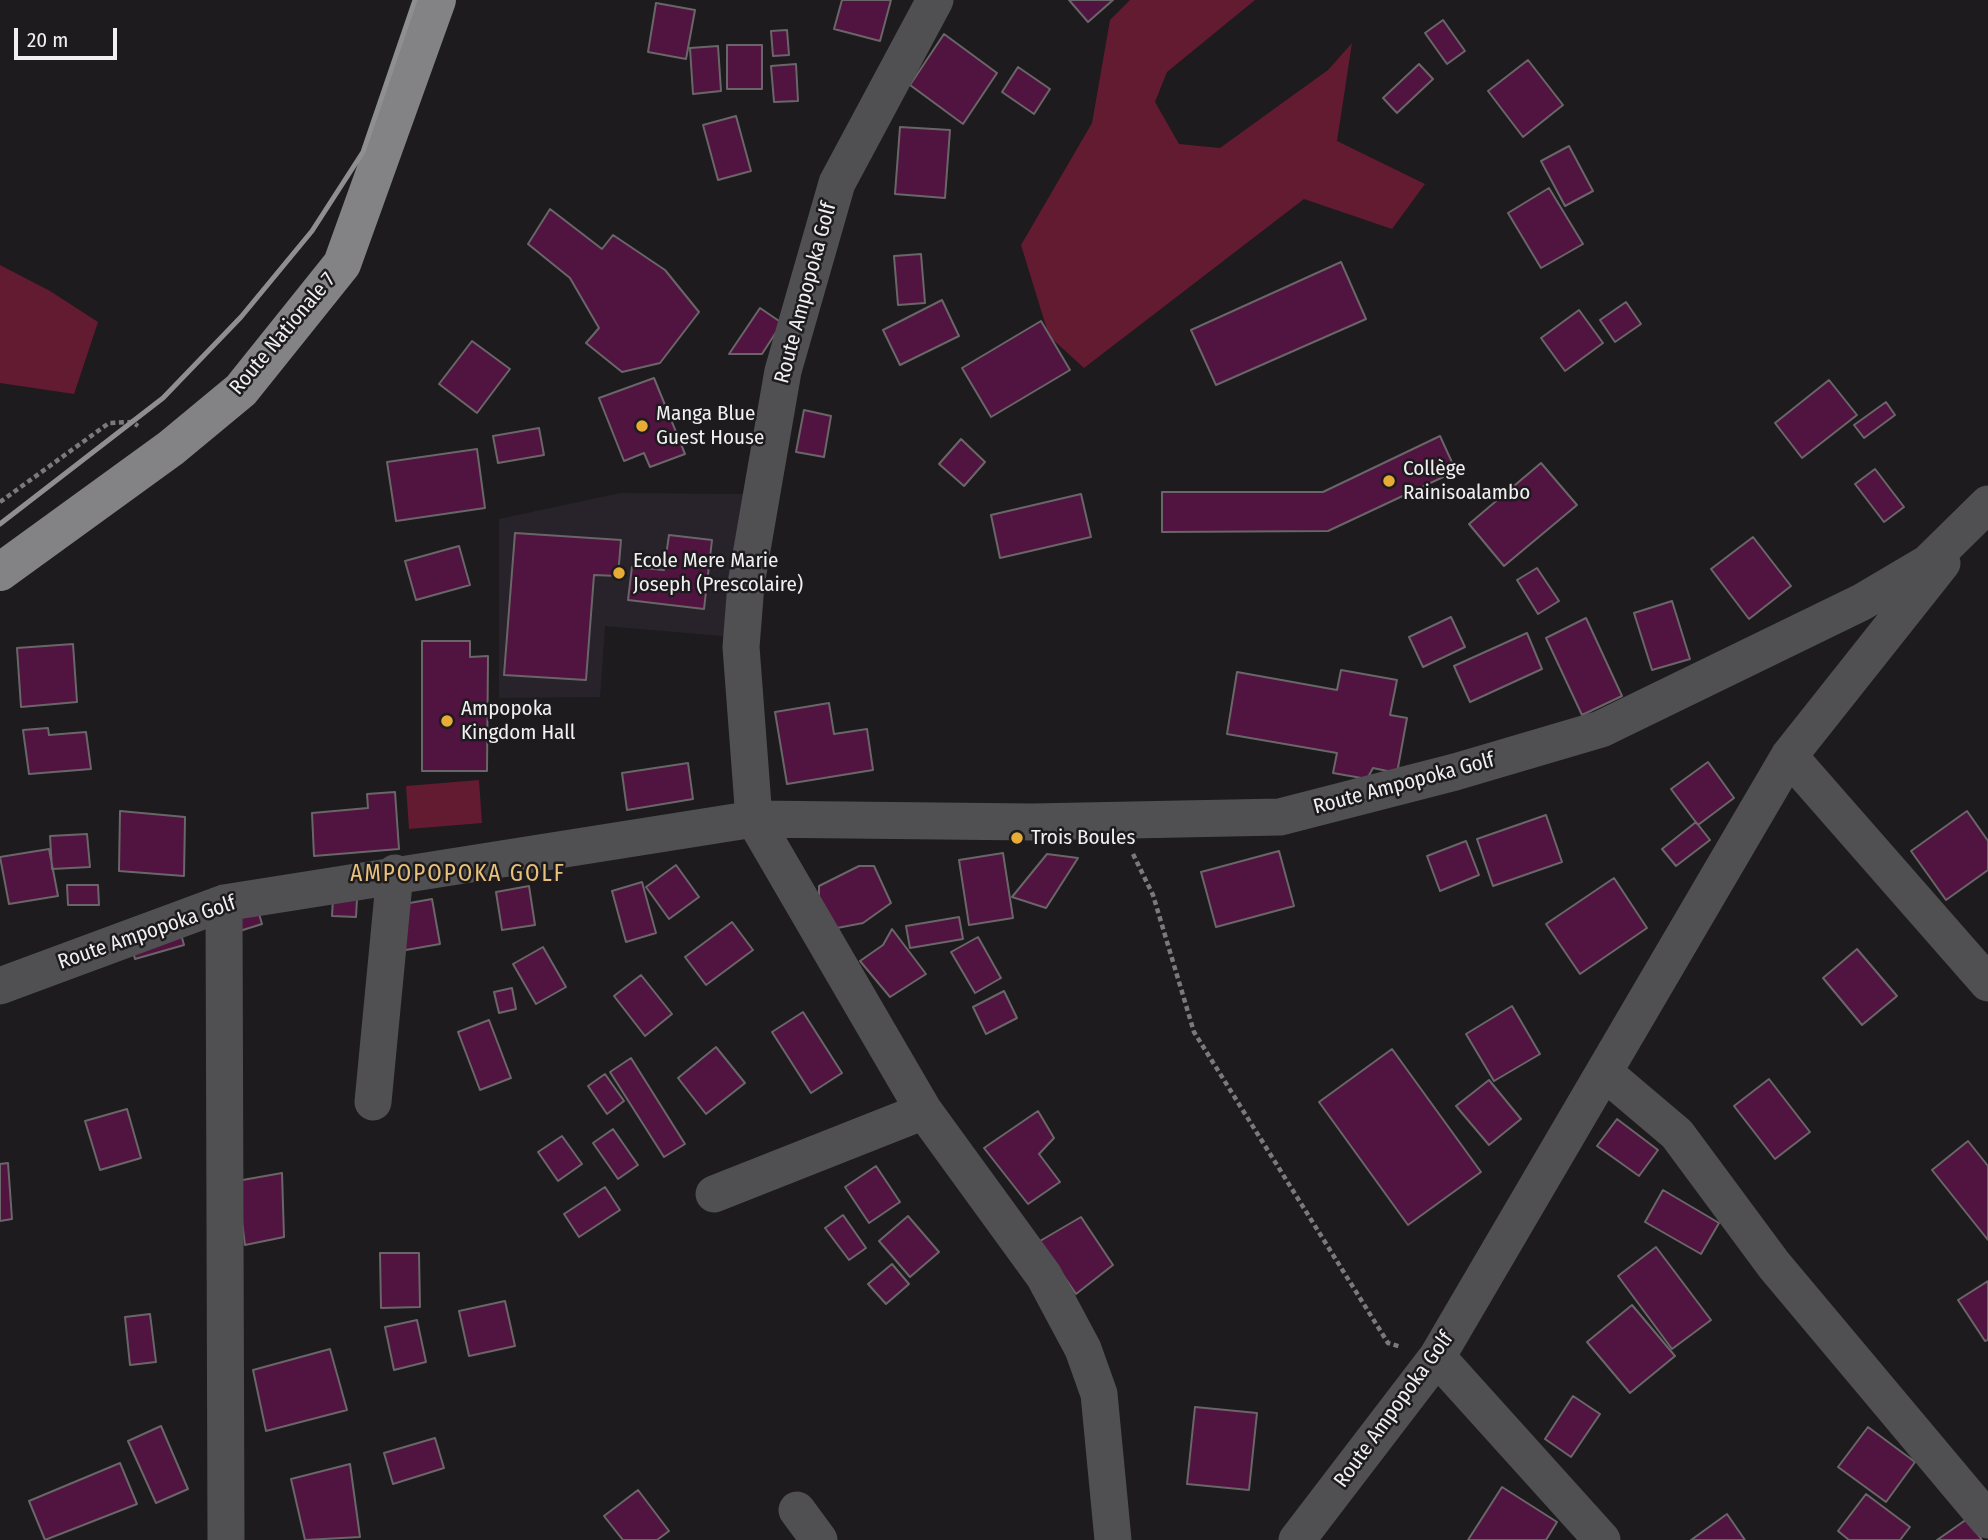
<!DOCTYPE html>
<html>
<head>
<meta charset="utf-8">
<style>
	body { margin:0 }
	#map { position:relative; width:1988px; height:1540px; overflow:hidden; background:#1d1b1d; font-family:"Fira Sans Condensed",sans-serif }
	canvas { display:block }
	.scale { position:absolute; left:14px; top:28px; width:103px; height:32px; box-sizing:border-box; border:4px solid #f0eff1; border-top:0; padding-left:9px; font-size:21px; line-height:24px; white-space:nowrap; color:#f0eff1; -webkit-text-stroke:5px #1d1b1d; paint-order:stroke }
</style>
</head>
<body>
<div id="map">
<canvas width="1988" height="1540"></canvas>
<div class="scale">20 m</div>
</div>
<script>
const g = document.querySelector('canvas').getContext('2d');
g.lineJoin = 'round';
function fillPath(path, color) { g.fillStyle = color; g.fill(path, 'evenodd'); }
function trace(path, color, width, dash) { g.strokeStyle = color; g.lineWidth = width; g.lineCap = dash ? 'butt' : 'round'; g.setLineDash(dash || []); g.stroke(path); }
function drawText(font, color, halo, rows, align = 'center') {
  g.font = font + ' "Fira Sans Condensed",sans-serif'; g.lineWidth = 5; g.setLineDash([]); g.textBaseline = 'middle'; g.strokeStyle = halo; g.fillStyle = color; for (const [text, x, y, turn = 0] of rows) {
    g.save(); g.translate(x, y); g.rotate((+turn || 0) * Math.PI / 180); g.textAlign = isNaN(turn) ? turn : align; if (halo) g.strokeText(text, 0, 0); g.fillText(text, 0, 0); g.restore();
  }
}
fillPath(new Path2D(`
	M620 493 747 494 733 637 605 626 600 697 499 698V519Z`), '#28232a');
fillPath(new Path2D(`
	M1130 0H1255L1167 72 1155 102 1179 144 1220 148 1328 70 1352 43 1337 141 1425 184 1392 229 1304 199 1084 368 1049 336 1021 245 1092 123 1110 20Z
	M0 265 50 291 98 322 74 394 0 383Z
	M479 780 482 823 409 829 406 786Z`), '#631b31');
const building = new Path2D(`
	M842 0H891L880 41 834 29Z
	M1069 0H1113L1088 22Z
	M656 3 695 10 686 59 648 52Z
	M1443 20 1465 51 1447 64 1425 33Z
	M787 30 789 55 773 56 771 31Z
	M944 34 997 73 963 124 910 85Z
	M727 45H762V89H727Z
	M718 46 721 91 693 94 690 48Z
	M1528 60 1563 105 1523 137 1488 91Z
	M796 64 798 101 774 102 771 66Z
	M1419 64 1433 79 1397 113 1383 98Z
	M1018 67 1050 89 1034 114 1002 92Z
	M736 116 751 171 718 180 703 125Z
	M900 127 950 130 945 198 895 194Z
	M1569 146 1593 191 1565 206 1541 161Z
	M1549 188 1583 244 1541 268 1508 213Z
	M550 209 602 249 613 235 665 270 699 312 660 363 622 372 586 343 599 328 570 278 528 244Z
	M921 254 925 303 898 305 894 256Z
	M1341 262 1366 319 1216 385 1191 330Z
	M942 300 959 336 900 365 883 330Z
	M1626 302 1641 324 1615 342 1600 320Z
	M760 308 782 323 762 354H729Z
	M1579 310 1603 343 1565 371 1541 338Z
	M1041 321 1070 370 991 417 962 368Z
	M472 341 510 369 477 413 439 384Z
	M654 378 685 454 650 467 644 453 624 461 599 398Z
	M1829 380 1857 415 1802 458 1775 423Z
	M1886 402 1895 415 1864 438 1854 425Z
	M804 410 831 416 824 457 796 452Z
	M539 428 544 455 498 463 493 436Z
	M1440 436 1456 471 1328 531 1162 532V492H1323Z
	M961 439 985 462 964 486 939 464Z
	M477 449 485 508 396 521 387 462Z
	M1541 463 1577 505 1504 566 1469 524Z
	M1875 469 1904 507 1884 522 1855 484Z
	M1081 494 1091 537 1000 558 991 515Z
	M515 533 621 540 618 576 594 575 586 680 504 675Z
	M669 535 712 540 704 609 628 600 632 567 664 570Z
	M1753 537 1791 586 1749 619 1711 569Z
	M459 546 470 585 416 600 405 561Z
	M1537 568 1559 601 1538 614 1517 580Z
	M1672 601 1690 659 1652 670 1634 613Z
	M1451 617 1465 647 1423 667 1409 637Z
	M1586 618 1622 696 1582 715 1546 638Z
	M1527 633 1542 669 1470 702 1454 666Z
	M422 641H470V657L488 656 487 771H422Z
	M73 644 77 702 21 707 17 648Z
	M1341 670 1397 680 1390 715 1407 718 1397 773 1373 768 1367 779 1333 773 1337 753 1227 734 1237 672 1337 690Z
	M829 703 834 734 867 729 873 770 787 784 775 712Z
	M48 728 49 735 86 732 91 769 29 774 23 730Z
	M1708 762 1734 798 1698 825 1671 789Z
	M688 763 693 799 627 810 622 773Z
	M395 792 399 849 314 856 312 813 368 808 367 794Z
	M120 811 185 817 184 876 119 871Z
	M1967 811 1988 841V870L1946 900 1911 851Z
	M1546 815 1562 862 1493 886 1477 839Z
	M1696 822 1710 840 1676 866 1662 849Z
	M87 834 90 867 52 869 50 836Z
	M1466 841 1479 875 1440 891 1427 856Z
	M49 849 58 896 9 904 0 857Z
	M1279 851 1294 906 1216 927 1201 872Z
	M1003 853 1013 918 969 925 959 860Z
	M1047 854 1078 858 1046 908 1012 897Z
	M676 865 699 897 669 919 646 887Z
	M859 866H874L891 903 863 923 832 929 819 899V886Z
	M1614 878 1647 928 1580 974 1546 924Z
	M642 882 656 933 626 942 612 891Z
	M67 885H98L99 905H68Z
	M529 886 535 925 502 930 496 892Z
	M333 898 357 899 356 917 332 916Z
	M432 899 440 944 400 951 393 906Z
	M257 907 262 924 230 934 225 917Z
	M959 917 963 939 910 948 906 926Z
	M732 922 753 950 706 985 685 957Z
	M179 927 184 945 135 959 130 940Z
	M892 929 926 974 890 997 860 961 883 945Z
	M978 937 1001 978 975 993 951 952Z
	M543 947 566 987 536 1004 513 964Z
	M1857 949 1897 996 1862 1025 1823 978Z
	M641 975 672 1014 645 1036 614 996Z
	M512 988 516 1009 499 1013 494 992Z
	M1004 991 1017 1018 986 1034 973 1007Z
	M1512 1006 1540 1054 1494 1081 1466 1034Z
	M803 1012 842 1073 811 1093 772 1032Z
	M489 1020 511 1078 480 1090 458 1032Z
	M716 1047 745 1083 706 1114 678 1078Z
	M1392 1049 1481 1172 1408 1225 1319 1102Z
	M631 1058 685 1144 664 1157 610 1072Z
	M605 1074 624 1101 607 1114 588 1086Z
	M1769 1079 1810 1132 1775 1159 1734 1106Z
	M1489 1080 1521 1119 1489 1145 1456 1106Z
	M127 1109 141 1158 100 1170 85 1121Z
	M1038 1111 1054 1138 1039 1154 1060 1182 1028 1204 984 1148Z
	M1617 1119 1658 1150 1639 1176 1597 1146Z
	M613 1129 638 1165 618 1179 593 1143Z
	M562 1136 582 1164 558 1181 538 1152Z
	M1968 1141 1988 1166V1240L1932 1170Z
	M8 1163 12 1219 0 1221V1164Z
	M876 1166 900 1202 869 1223 845 1187Z
	M282 1173 284 1237 245 1245 237 1181Z
	M605 1187 620 1210 579 1237 564 1214Z
	M1663 1190 1719 1223 1701 1254 1645 1222Z
	M843 1215 866 1248 849 1260 825 1228Z
	M908 1216 939 1252 910 1277 879 1241Z
	M1081 1217 1113 1265 1076 1294 1040 1241Z
	M1656 1247 1711 1320 1672 1349 1618 1276Z
	M380 1253H419L420 1307 381 1308Z
	M892 1264 909 1284 886 1304 868 1284Z
	M1988 1281V1340L1985 1341 1958 1300Z
	M505 1301 515 1346 469 1356 459 1311Z
	M1632 1305 1675 1356 1630 1393 1587 1342Z
	M150 1314 156 1362 130 1365 125 1317Z
	M417 1320 426 1362 394 1370 385 1327Z
	M330 1349 347 1410 266 1431 253 1370Z
	M1573 1396 1600 1414 1571 1457 1545 1439Z
	M1195 1407 1257 1413 1249 1490 1187 1484Z
	M161 1426 188 1489 156 1503 128 1441Z
	M1868 1427 1915 1462 1886 1502 1838 1467Z
	M435 1438 444 1468 393 1484 384 1453Z
	M120 1463 137 1504 45 1540 29 1501Z
	M350 1464 360 1537 305 1540 291 1479Z
	M1502 1487 1557 1522 1546 1540H1468Z
	M638 1490 669 1531 657 1540H623L604 1516Z
	M1866 1494 1910 1527 1900 1540H1849L1838 1531Z
	M1727 1514 1745 1540H1691Z
	M1967 1519 1982 1540H1937Z`);
fillPath(building, '#511340');
trace(building, '#696668', 2);
trace(new Path2D(`
	M0 502 109 423 132 422 138 426
	M1133 854 1153 895 1194 1032 1388 1343 1401 1347`), '#7a797b', 4.5, [5, 3.5]);
trace(new Path2D(`
	M935 0 837 183 783 371 746 584 741 647 754 819 924 1111 1044 1276 1083 1349 1099 1394 1113 1540
	M1789 756 1988 983
	M224 903 226 1540
	M0 986 224 903 754 819 1032 822 1280 817 1455 772 1601 729 1862 602 1928 563 1988 504
	M1605 1073 1677 1134 1774 1265 1988 1520
	M373 1102 395 873
	M714 1194 924 1111
	M1437 1357 1602 1540
	M797 1510 819 1540
	M1297 1540 1437 1357 1789 756 1942 563`), '#504f51', 37);
trace(new Path2D(`
	M0 572 171 448 241 390 342 264 437 0`), '#838385', 38);
trace(new Path2D(`
	M0 524 163 398 241 317 312 231 363 152 415 0`), '#8f8e90', 5);
for (const [x, y, r, color] of [
	[642,426,7,"#e7ac36"],
	[1389,481,7,"#e7ac36"],
	[619,573,7,"#e7ac36"],
	[447,721,7,"#e7ac36"],
	[1017,838,7,"#e7ac36"]
]) { const dot = new Path2D(); dot.arc(x, y, r, 0, 2 * Math.PI); g.fillStyle = color; g.fill(dot); trace(dot, '#1d1b1d', 2.5); }
drawText('21px', '#f0eff1', '#1d1b1d', [
	["Route Ampopoka Golf",806,293,-75],
	["Route Nationale 7",283,334,-50],
	["Route Ampopoka Golf",1404,784,-15],
	["Route Ampopoka Golf",147,933,-19],
	["Route Ampopoka Golf",1394,1410,-54]
]);
drawText('21px', '#f0eff1', '#1d1b1d', [
	["Manga Blue",656,414],
	["Guest House",656,438],
	["Collège",1403,469],
	["Rainisoalambo",1403,493],
	["Ecole Mere Marie",633,561],
	["Joseph (Prescolaire)",633,585],
	["Ampopoka",461,709],
	["Kingdom Hall",461,733],
	["Trois Boules",1031,838]
], 'left');
g.letterSpacing = '2px';
drawText('23px', '#eac17b', '#1d1b1d', [
	["AMPOPOPOKA GOLF",458,875]
]);
g.letterSpacing = '0px';
</script>
</body>
</html>
